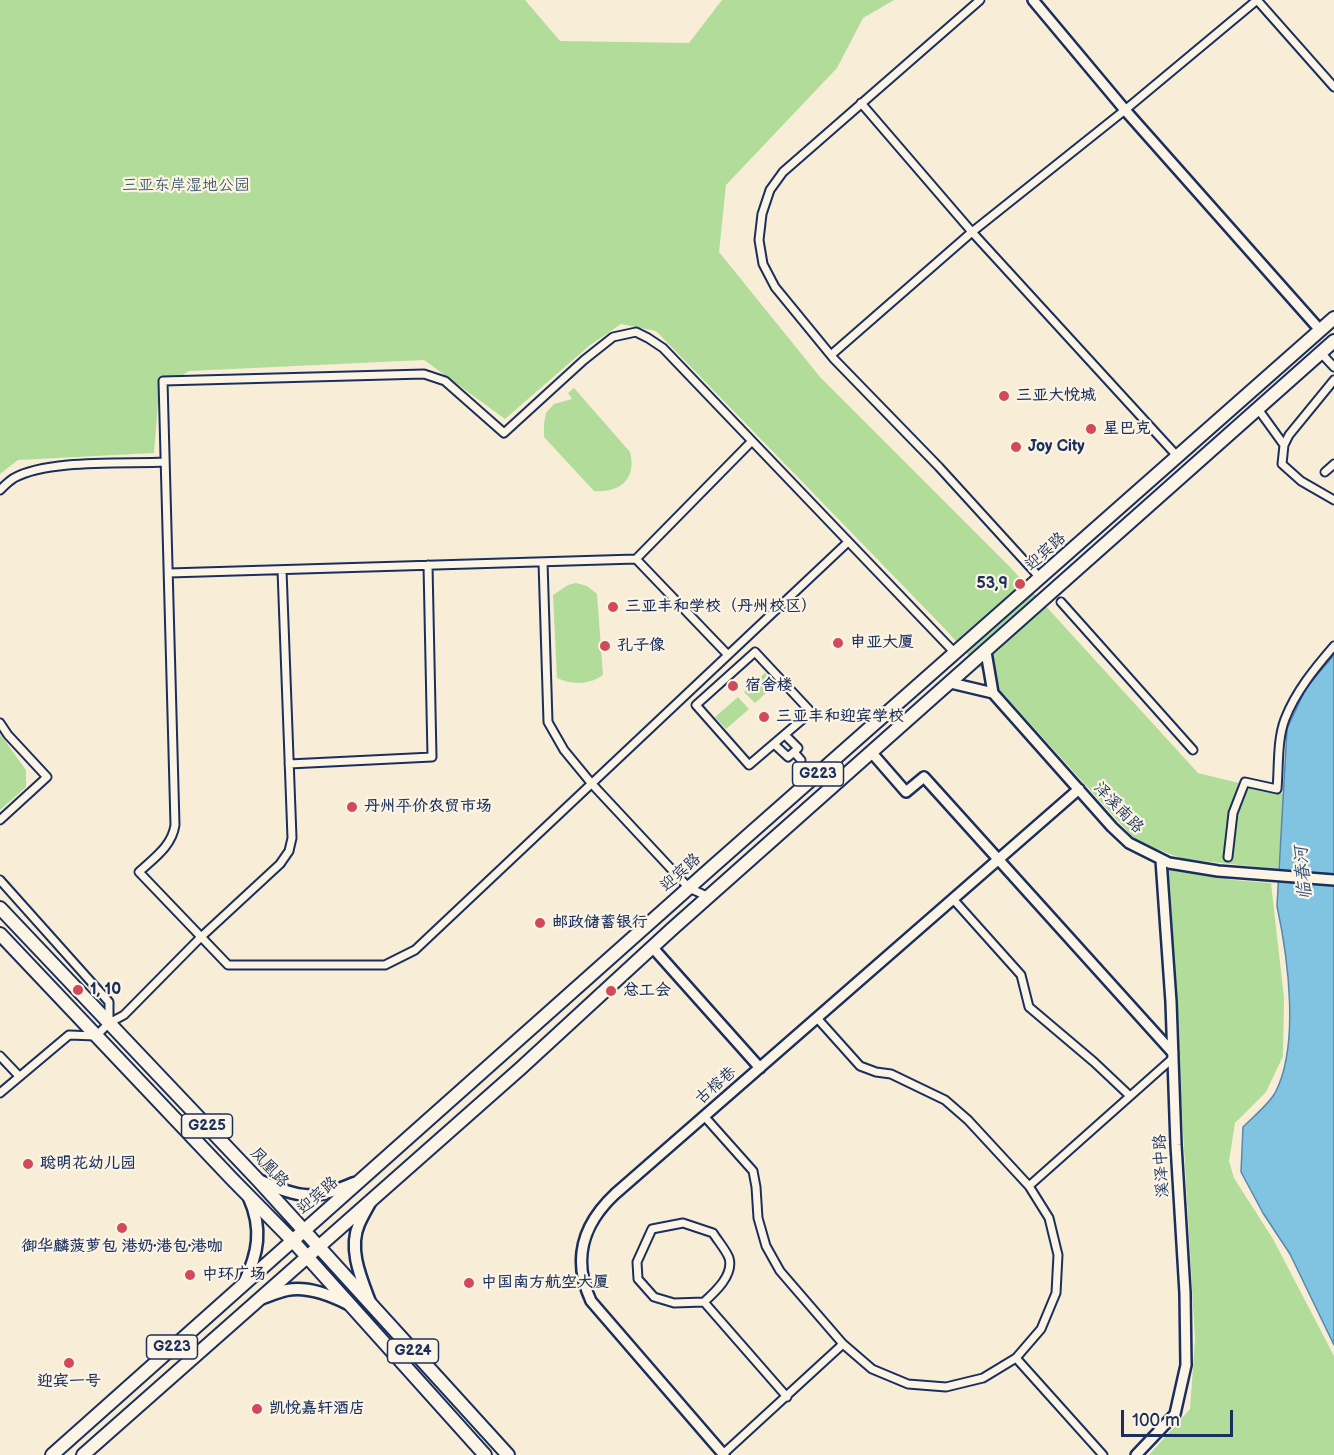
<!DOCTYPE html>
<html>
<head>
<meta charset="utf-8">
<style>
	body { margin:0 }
	#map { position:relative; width:1334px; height:1455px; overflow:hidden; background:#f8edd6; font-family:"Balsamiq Sans",sans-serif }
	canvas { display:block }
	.scale { position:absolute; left:1121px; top:1410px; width:112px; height:27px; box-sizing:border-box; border:3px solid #1b2f5e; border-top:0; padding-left:8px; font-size:18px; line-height:21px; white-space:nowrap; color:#1b2f5e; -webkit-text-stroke:4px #fcf5e5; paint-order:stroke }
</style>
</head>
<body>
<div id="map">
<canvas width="1334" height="1455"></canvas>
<div class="scale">100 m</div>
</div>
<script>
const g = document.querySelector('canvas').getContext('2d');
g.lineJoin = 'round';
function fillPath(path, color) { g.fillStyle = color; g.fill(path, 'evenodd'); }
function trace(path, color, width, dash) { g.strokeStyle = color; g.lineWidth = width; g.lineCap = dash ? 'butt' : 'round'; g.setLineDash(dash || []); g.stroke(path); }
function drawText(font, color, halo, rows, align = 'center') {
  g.font = font + ' "Balsamiq Sans","LXGW WenKai TC",sans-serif'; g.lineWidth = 4.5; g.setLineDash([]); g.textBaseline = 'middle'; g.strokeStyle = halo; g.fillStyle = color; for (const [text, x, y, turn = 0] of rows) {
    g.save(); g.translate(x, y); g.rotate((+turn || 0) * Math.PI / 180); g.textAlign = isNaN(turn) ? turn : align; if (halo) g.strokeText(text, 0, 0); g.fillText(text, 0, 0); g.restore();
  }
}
fillPath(new Path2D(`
	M0 0H525L560 41 689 43 722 0H894L863 18 837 68 726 185 719 252 820 377 1010 567 1198 773 1284 794 1278 869 1183 859 1136 841 945 629 656 331 621 324 589 346 505 419 424 360 189 371 159 390 154 453 18 460 0 474Z
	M574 388 630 452C637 479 620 493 594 491L544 437V424L546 413 554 404 572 399 568 393Z
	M576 583 587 586 597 594 603 675C589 685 572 685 557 678L553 595 568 585Z
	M765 673 776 684 755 703 744 692Z
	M738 697 749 709 726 729 715 717Z
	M0 734 26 770V787L0 810Z
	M1168 870 1233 880 1271 883 1284 998 1283 1056 1266 1092 1235 1123 1229 1161 1234 1178 1273 1239 1334 1356V1455H1149L1190 1409 1195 1339Z`), '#b2dc99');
const water = new Path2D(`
	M1334 655V1345L1290 1254 1263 1213 1241 1172 1243 1127C1253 1117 1268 1105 1275 1093 1300 1046 1288 957 1277 906L1287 729 1306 688Z`);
fillPath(water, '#81c4e2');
trace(water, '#5888ad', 1.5);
const street = new Path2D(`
	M980 0 783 172 770 190 762 214 759 240 763 264 775 287 834 359 939 467 1041 579
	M1257 0 1334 87
	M861 103 972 232 1178 457
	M1321 353 1334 367
	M831 355 972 232 1125 110 1257 0
	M1334 380 1289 435 1284 445 1282 464 1301 481 1334 500
	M1258 409 1284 445
	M1325 472 1334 464
	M0 490C4 486 9 481 14 478 48 459 125 464 165 462
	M848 542 415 950 385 965H228L139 872C154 858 172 846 175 825L163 381 424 374 445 381 504 433 584 360 613 337 636 332 648 338 663 348 955 653
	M636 559 728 655
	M543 562 548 722 564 750 592 784 689 888 709 897
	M169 573 636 559 752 441
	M1061 602 1193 750
	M755 652 811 712 749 765 696 705Z
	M0 723 8 735 47 777 0 820
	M785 735 798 748 794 752 801 760
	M774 744 788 757 794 752
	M289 764 432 757 428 565
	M1228 857 1233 813 1245 782 1277 789C1279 766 1277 740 1285 719 1296 691 1315 668 1334 646
	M0 880 109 1002V1023
	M953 899 1021 975 1029 1007 1094 1062 1130 1096
	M0 1056 19 1076
	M0 1093 69 1035 96 1036 109 1023 124 1015 201 937 280 864 289 851 292 838 282 570
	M704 1116 753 1171 756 1187 758 1218 766 1246 780 1271 843 1344 872 1369 908 1384 946 1387 983 1378 1016 1358 1041 1329 1056 1293 1058 1255 1049 1218 1029 1186 968 1120 945 1100 891 1074 876 1072 860 1066 817 1018
	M1029 1186 1173 1058
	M704 1302C715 1292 734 1275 729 1258 726 1250 718 1241 713 1233L683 1223 652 1229 637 1262 638 1279 654 1297 674 1303 704 1302 787 1397
	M1016 1358 1103 1455
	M723 1454 843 1344`);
const secondary = new Path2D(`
	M1033 0 1125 110 1320 330
	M951 683 993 693 986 652
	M993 693 1112 827 1129 843 1169 863 1218 871 1334 880
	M872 753 906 792 924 777 1173 1053
	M653 948 760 1068
	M724 1455 591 1301C572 1260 582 1225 615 1194L1079 789
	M1136 1455 1175 1414 1186 1365 1185 1293 1176 1145 1171 1002 1161 860`);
const primary = new Path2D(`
	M261 1181C300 1199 315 1200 354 1183
	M244 1283C258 1254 263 1229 249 1198
	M260 1299C269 1296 278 1292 287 1290 308 1286 330 1295 348 1304
	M370 1302C361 1278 348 1249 359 1224 362 1217 366 1210 370 1203`);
const highway = new Path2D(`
	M0 908 258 1180 508 1455
	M0 934 232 1179 292 1240 485 1455
	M52 1455 710 869 1334 318
	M83 1455 521 1068 672 929 1334 341`);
trace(street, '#1b2f5e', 11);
trace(secondary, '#1b2f5e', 14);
trace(primary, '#1b2f5e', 15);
trace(highway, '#1b2f5e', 16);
trace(street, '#fcf5e5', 7);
trace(secondary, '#fcf5e5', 9);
trace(primary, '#fcf5e5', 10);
trace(highway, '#fcf5e5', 12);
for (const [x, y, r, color] of [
	[1004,396,6,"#d1495b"],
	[1091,429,6,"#d1495b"],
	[1016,447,6,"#d1495b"],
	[1020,584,6,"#d1495b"],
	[613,607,6,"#d1495b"],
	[838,643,6,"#d1495b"],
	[605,646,6,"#d1495b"],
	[733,686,6,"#d1495b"],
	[764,717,6,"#d1495b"],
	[352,807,6,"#d1495b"],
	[540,923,6,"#d1495b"],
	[78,990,6,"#d1495b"],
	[611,991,6,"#d1495b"],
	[28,1164,6,"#d1495b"],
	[122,1228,6,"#d1495b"],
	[190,1275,6,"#d1495b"],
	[469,1283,6,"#d1495b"],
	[69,1363,6,"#d1495b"],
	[257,1409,6,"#d1495b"]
]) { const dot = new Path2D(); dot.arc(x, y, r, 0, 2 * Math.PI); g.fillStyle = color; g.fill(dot); trace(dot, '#fcf5e5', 2); }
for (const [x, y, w] of [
	[818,774,51],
	[207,1126,51],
	[172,1347,51],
	[413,1351,51]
]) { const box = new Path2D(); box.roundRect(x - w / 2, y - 12, w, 24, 4.5); g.fillStyle = '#fcf5e5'; g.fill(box); trace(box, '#1b2f5e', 1.5); }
drawText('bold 15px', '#1b2f5e', null, [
	["G223",818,774],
	["G225",207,1126],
	["G223",172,1347],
	["G224",413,1351]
]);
drawText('16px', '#415a6d', '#fcf5e5', [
	["三亚东岸湿地公园",186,186]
]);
drawText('bold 16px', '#1b2f5e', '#fcf5e5', [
	["三亚大悦城",1016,396],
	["星巴克",1103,429],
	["Joy City",1028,447],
	["53,9",1008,584,"right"],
	["三亚丰和学校（丹州校区）",625,607],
	["申亚大厦",850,643],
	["孔子像",617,646],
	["宿舍楼",745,686],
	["三亚丰和迎宾学校",776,717],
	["丹州平价农贸市场",364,807],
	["邮政储蓄银行",552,923],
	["1, 10",90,990],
	["总工会",623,991],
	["聪明花幼儿园",40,1164],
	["御华麟菠萝包 港奶·港包·港咖",122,1247,"center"],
	["中环广场",202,1275],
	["中国南方航空大厦",481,1283],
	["迎宾一号",69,1382,"center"],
	["凯悦嘉轩酒店",269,1409]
], 'left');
drawText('16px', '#1b2f5e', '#fcf5e5', [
	["迎宾路",1046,552,-42],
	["泽溪南路",1118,808,46],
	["迎宾路",681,873,-42],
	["古榕巷",716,1086,-41],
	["溪泽中路",1162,1166,-93],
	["凤凰路",269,1168,47],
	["迎宾路",318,1196,-41]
]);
drawText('italic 18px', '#34547f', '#fcf5e5', [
	["临春河",1304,873,-95]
]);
</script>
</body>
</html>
